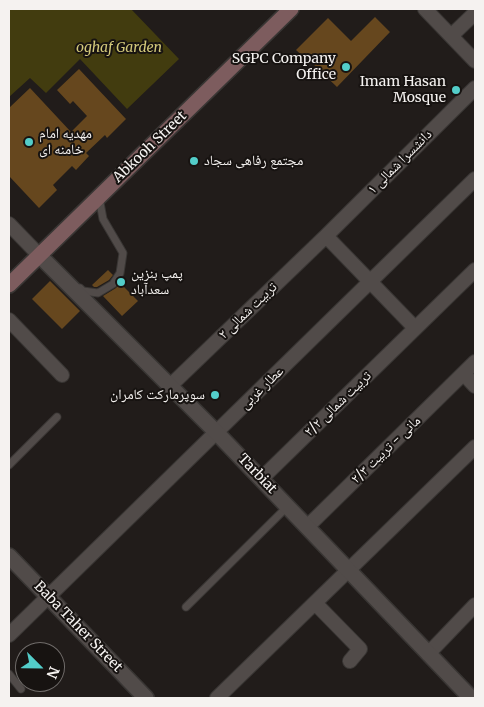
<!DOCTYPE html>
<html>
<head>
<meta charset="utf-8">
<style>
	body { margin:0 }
	#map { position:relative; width:484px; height:707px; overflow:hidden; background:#211c1a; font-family:Merriweather,serif }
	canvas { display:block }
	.frame { position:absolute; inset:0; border:10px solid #f5f2f0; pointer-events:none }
	.north { position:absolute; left:15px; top:642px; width:50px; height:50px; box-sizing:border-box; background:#171311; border:1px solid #706c6a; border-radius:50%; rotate:113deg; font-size:14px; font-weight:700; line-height:20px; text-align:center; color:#f5f2f0 }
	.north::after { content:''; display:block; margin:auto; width:18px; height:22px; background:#53cdc9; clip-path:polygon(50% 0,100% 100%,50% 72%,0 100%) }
</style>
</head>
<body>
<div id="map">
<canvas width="484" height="707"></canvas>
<div class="frame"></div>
<div class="north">N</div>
</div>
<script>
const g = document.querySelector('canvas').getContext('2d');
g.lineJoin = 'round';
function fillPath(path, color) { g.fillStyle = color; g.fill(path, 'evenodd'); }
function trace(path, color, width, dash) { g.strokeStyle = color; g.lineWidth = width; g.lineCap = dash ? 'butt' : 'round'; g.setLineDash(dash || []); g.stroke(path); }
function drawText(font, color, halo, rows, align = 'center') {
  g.font = font + ' Merriweather,"Noto Naskh Arabic",serif'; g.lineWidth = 4; g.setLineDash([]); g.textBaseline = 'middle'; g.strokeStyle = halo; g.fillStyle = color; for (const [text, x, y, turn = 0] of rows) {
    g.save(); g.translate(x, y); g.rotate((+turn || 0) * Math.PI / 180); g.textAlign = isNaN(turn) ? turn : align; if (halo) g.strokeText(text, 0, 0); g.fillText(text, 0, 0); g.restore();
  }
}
fillPath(new Path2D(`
	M9 9H131L179 59 127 109 80 59 46 93 30 78 9 97Z`), '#423c0f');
fillPath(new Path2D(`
	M375 17 390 32 337 87 311 62 310 63 296 50 328 18 351 41Z
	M79 69 126 119 107 138 105 135 86 153 89 156 76 170 72 166 53 185 57 190 39 208 9 176V108L30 88 71 132 87 116 73 101 70 104 57 90Z
	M108 270 113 275 109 280 97 287H94L92 285Z
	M50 281 80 311 62 329 32 299Z
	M120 283 138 301 122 316 103 296 116 288Z`), '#66471e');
const service = new Path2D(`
	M80 288 83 291 98 293 113 284 120 273 123 253 103 219 99 197
	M9 465 57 417
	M186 607 287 507
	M9 674 21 689`);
const minor = new Path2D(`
	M425 9 475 61
	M451 36 475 13
	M9 224 39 255
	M326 236 415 328
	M9 320 62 375
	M464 374 475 386
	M170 386 326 236 475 88
	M261 479 475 270
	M307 527 475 362
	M315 603 360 649 350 661
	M9 635 475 179
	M428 654 475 605
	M217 698 475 447`);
const tertiary = new Path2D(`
	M39 255 216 432 471 698
	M9 556 146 698`);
const secondary = new Path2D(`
	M9 285 291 9`);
trace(service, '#393634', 9);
trace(minor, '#393634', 16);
trace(tertiary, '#393634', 18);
trace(secondary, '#393634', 18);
trace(service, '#514b49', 7);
trace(minor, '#514b49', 14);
trace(tertiary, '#514b49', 15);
trace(secondary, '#7d5c5e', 15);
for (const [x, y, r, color] of [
	[346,67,5,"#53cdc9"],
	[456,90,5,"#53cdc9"],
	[29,142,5,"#53cdc9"],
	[194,161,5,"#53cdc9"],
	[121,282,5,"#53cdc9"],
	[215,395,5,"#53cdc9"]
]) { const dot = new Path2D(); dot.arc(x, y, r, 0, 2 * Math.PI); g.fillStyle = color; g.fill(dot); trace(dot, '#171311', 2); }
drawText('italic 14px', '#d2c87a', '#171311', [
	["oghaf Garden",119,48]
]);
drawText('14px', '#f5f2f0', '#171311', [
	["SGPC Company",336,59],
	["Office",336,75],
	["Imam Hasan",446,82],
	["Mosque",446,98],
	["مهدیه امام",39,134,"left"],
	["خامنه ای",39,150,"left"],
	["مجتمع رفاهی سجاد",204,161,"left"],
	["پمپ بنزین",131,274,"left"],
	["سعدآباد",131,290,"left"],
	["سوپرمارکت کامران",205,395]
], 'right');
drawText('14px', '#f5f2f0', '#171311', [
	["Abkooh Street",150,147,-44],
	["دانشسرا شمالی ۱",400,162,-45],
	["تربیت شمالی ۲",248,311,-44],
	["عطار غربی",262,388,-44],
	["تربیت شمالی ۲/۲",338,404,-44],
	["مانی - تربیت ۲/۳",386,450,-44],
	["Tarbiat",257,474,46],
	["Baba Taher Street",78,627,46]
]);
</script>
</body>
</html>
